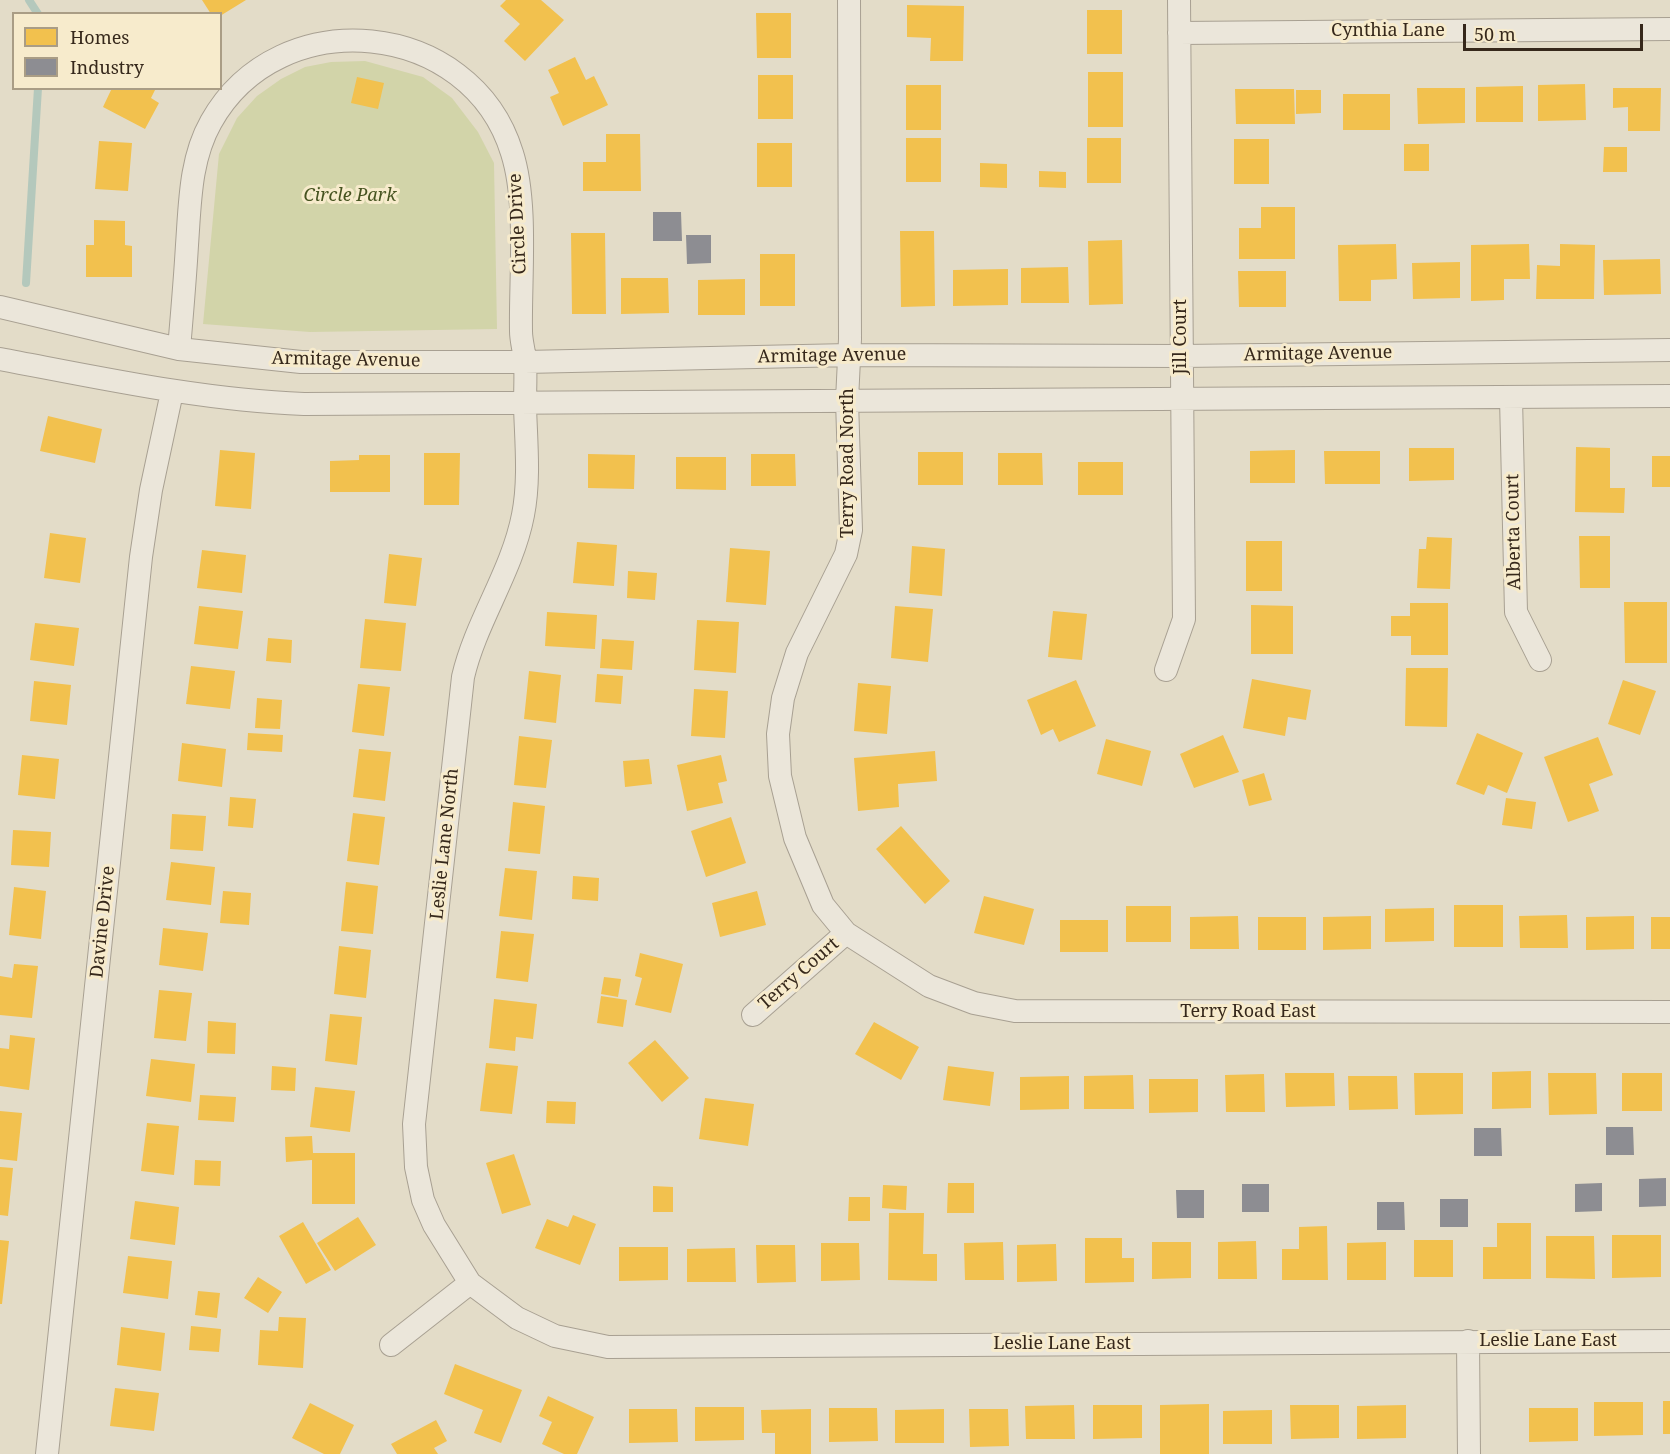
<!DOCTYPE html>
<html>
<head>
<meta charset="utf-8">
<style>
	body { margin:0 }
	#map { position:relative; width:1670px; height:1454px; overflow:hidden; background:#e3dcc8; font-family:"Noto Serif",serif }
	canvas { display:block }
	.legend { position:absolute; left:12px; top:12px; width:210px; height:78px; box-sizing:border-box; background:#f7ebcc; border:2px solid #aa9d85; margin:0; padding:8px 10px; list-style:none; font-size:18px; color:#36281b }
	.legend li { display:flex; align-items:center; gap:12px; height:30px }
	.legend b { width:30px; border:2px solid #aa9d85 }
	.scale { position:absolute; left:1463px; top:24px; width:180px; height:27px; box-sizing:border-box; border:3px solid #36281b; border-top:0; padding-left:8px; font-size:18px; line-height:21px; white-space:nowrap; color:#36281b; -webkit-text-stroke:4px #f7ebcc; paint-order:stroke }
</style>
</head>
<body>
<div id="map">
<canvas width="1670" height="1454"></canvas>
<ul class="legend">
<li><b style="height:16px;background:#f2c14e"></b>Homes</li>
<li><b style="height:16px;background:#8d8d92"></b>Industry</li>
</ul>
<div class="scale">50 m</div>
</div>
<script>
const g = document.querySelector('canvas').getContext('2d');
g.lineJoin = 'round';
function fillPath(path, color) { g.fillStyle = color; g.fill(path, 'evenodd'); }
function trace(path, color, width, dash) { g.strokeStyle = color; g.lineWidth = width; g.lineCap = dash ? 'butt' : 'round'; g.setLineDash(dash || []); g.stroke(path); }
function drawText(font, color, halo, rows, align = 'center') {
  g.font = font + ' "Noto Serif",serif'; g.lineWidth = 6; g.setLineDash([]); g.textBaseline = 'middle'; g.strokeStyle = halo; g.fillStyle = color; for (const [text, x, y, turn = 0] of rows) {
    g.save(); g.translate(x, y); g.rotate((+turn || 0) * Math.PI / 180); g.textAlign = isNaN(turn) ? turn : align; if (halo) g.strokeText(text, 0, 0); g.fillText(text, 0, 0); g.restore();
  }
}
fillPath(new Path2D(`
	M365 61 423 77 452 98 478 132 494 163 497 329 310 332 203 324 219 154 237 118 257 96 281 79 305 67 331 62Z`), '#d2d4a9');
fillPath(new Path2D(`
	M202 0H246L220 16V14H211Z
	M506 0H541L564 20 525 61 504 41 520 24 500 6Z
	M907 5 964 6 963 61H930L931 38 907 37Z
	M1087 10H1122V54H1087Z
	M756 13H791V58H757Z
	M575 57 586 80 594 76 608 105 563 126 550 97 559 93 548 70Z
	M1088 72H1123V127H1088Z
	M758 75H793V119H758Z
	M357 77 384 83 378 109 351 103Z
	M1585 84 1586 120 1538 121V85Z
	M906 85H941V130H906Z
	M1523 86V122H1476V87Z
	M112 88H156L151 98 159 103 145 129 103 107Z
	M1417 88H1465V123L1418 124Z
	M1613 88H1661L1660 131H1628V107L1613 108Z
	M1235 89H1294L1295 124H1236Z
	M1296 90H1321V113L1296 114Z
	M1343 94H1390V130H1343Z
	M606 134H640L641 191H583V162H606Z
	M906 138H941V182H906Z
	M1087 138H1121V183H1087Z
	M1234 139H1269V184H1234Z
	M99 141 132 143 128 191 95 189Z
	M757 143H792V187H757Z
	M1404 144H1429V171H1404Z
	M1604 147H1627V172H1603Z
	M980 163 1007 164V188L980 187Z
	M1039 171 1066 172V188L1039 187Z
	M1261 207H1295V259H1239V228H1261Z
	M94 220 125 221V245L132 246V277H86V245H94Z
	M900 231H934L935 306 901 307Z
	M571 233H605L606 314H572Z
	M1122 240 1123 304 1089 305 1088 241Z
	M1396 244 1397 279 1371 280V301H1339L1338 245Z
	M1529 244 1530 279H1504V300L1471 301V245Z
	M1560 244 1595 245 1594 299H1536L1537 265 1560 266Z
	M760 254H795V306H760Z
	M1660 259 1661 294 1604 295 1603 260Z
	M1460 262V298L1413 299 1412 263Z
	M1068 267 1069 303H1021V268Z
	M1008 269V305L953 306V270Z
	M1238 271H1286V307H1239Z
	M621 278H668L669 313 621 314Z
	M745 279V315H698V280Z
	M48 416 102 429 95 463 40 451Z
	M1576 447 1610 448V488H1625L1624 513 1575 512Z
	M1409 448H1454V480L1409 481Z
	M220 450 255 453 251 509 215 506Z
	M1295 450V483H1250V451Z
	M1324 451H1380V484H1325Z
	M918 452H963V485H918Z
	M424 453H460L459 505H424Z
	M998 453H1042L1043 485H998Z
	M588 454 635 455 634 489 588 488Z
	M751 454H795L796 486H751Z
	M359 455H390V492H330V461L359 460Z
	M1652 456H1670V487H1652Z
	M676 457H726V490L676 489Z
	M1078 462H1123V495H1078Z
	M50 533 86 538 80 583 44 578Z
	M1579 536H1610V588H1580Z
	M1427 537 1452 538 1450 589 1417 588 1419 549H1426Z
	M1246 541H1282V591H1246Z
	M577 542 617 545 614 586 573 583Z
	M912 546 945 549 942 596 909 593Z
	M730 548 770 551 766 605 726 602Z
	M202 550 246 555 242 593 197 588Z
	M389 554 422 558 416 606 384 603Z
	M628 571 657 573 655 600 627 598Z
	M1624 602H1667V663H1625Z
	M1410 603H1448V655H1411V636H1391V616H1410Z
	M1251 605 1293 606V654H1251Z
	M199 606 243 611 238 649 194 644Z
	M895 606 933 609 928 662 891 658Z
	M1053 611 1087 614 1082 660 1048 657Z
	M547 612 597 615 595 649 545 646Z
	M365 619 406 623 401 671 360 668Z
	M697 620 739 622 736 673 694 670Z
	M35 623 79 628 74 666 30 660Z
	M268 638 292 640 291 663 266 661Z
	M602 639 634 641 632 670 600 668Z
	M191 666 235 671 230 709 186 704Z
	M1406 668H1448L1447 727 1405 726Z
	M529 671 561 675 556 723 524 719Z
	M597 674 623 676 621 704 595 702Z
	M1252 679 1311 690 1306 720 1288 717 1285 736 1243 728Z
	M1076 680 1096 726 1059 742 1053 729 1041 735 1027 700Z
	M1623 680 1656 691 1640 735 1608 724Z
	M34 681 71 685 67 725 30 721Z
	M858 683 891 686 887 734 854 731Z
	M358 684 390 687 384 736 352 732Z
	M694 689 728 691 725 738 691 736Z
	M257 698 282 700 280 729 255 728Z
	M248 733 283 735 282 752 247 750Z
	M1477 733 1523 753 1507 793 1488 785 1484 795 1456 784Z
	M1223 735 1239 772 1194 788 1180 754Z
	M519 736 552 740 546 788 514 785Z
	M1598 737 1613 775 1589 784 1599 811 1568 822 1544 757Z
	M1106 739 1151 751 1142 786 1097 774Z
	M182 743 226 749 222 787 178 781Z
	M359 749 391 752 385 801 353 797Z
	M935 751 937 781 898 784 899 807 858 811 854 758Z
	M22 755 59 759 55 799 18 795Z
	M721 755 727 781 718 783 723 803 687 811 677 765Z
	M649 759 652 784 625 787 623 761Z
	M1264 773 1272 800 1249 806 1242 780Z
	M230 797 256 799 253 828 228 826Z
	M1506 798 1536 802 1532 829 1502 825Z
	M513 802 545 806 540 854 508 851Z
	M353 813 385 817 379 865 347 861Z
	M172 814 206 816 203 851 170 849Z
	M731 817 746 863 706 877 691 831Z
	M901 826 950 881 925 904 876 849Z
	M13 830 51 832 49 867 11 865Z
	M171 862 215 867 211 905 166 900Z
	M505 868 537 871 532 920 499 916Z
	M573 876 599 878 598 901 572 899Z
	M346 882 378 886 373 934 341 931Z
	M14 887 46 891 41 939 9 935Z
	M223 891 251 893 249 925 220 923Z
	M757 891 766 925 720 937 712 903Z
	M984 896 1034 909 1024 945 974 933Z
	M1454 905H1503V947H1454Z
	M1126 906H1171V942H1126Z
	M1434 908V941L1385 942V909Z
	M1567 915 1568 948H1520L1519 916Z
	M1238 916 1239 949H1190V917Z
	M1371 916V949L1323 950V917Z
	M1634 916V949L1586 950V917Z
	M1258 917H1306V950H1258Z
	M1651 917H1670V949H1651Z
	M1060 920H1108V952H1060Z
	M163 928 208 933 203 971 159 965Z
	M501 931 534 934 528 982 496 978Z
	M339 946 371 950 366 998 334 994Z
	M640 953 683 964 671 1013 635 1005 642 978 635 976Z
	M14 964 38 966 32 1018 0 1015V976L12 978Z
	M604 977 621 979 618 997 601 994Z
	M159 990 192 993 186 1041 154 1038Z
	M601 996 627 1000 623 1027 597 1023Z
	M494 999 537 1004 533 1039 516 1037 515 1051 489 1048Z
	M330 1014 362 1017 357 1065 325 1061Z
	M208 1021 236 1023 235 1054 207 1053Z
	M874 1022 919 1047 901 1080 855 1054Z
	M10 1035 35 1038 29 1090 0 1086V1048L9 1049Z
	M655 1040 689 1078 662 1102 628 1063Z
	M151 1059 195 1064 191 1102 146 1096Z
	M486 1063 518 1066 512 1114 480 1111Z
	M272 1066 296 1068 295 1091 271 1090Z
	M948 1066 994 1072 990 1106 943 1100Z
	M1531 1071V1108L1492 1109V1072Z
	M1285 1073H1334L1335 1106 1286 1107Z
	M1414 1073H1463V1114L1415 1115Z
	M1548 1073H1596L1597 1114 1549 1115Z
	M1622 1073H1662V1111H1622Z
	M1264 1074 1265 1112H1226L1225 1075Z
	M1133 1075 1134 1109H1084V1076Z
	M1069 1076V1109L1020 1110V1077Z
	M1348 1076H1397L1398 1109 1349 1110Z
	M1149 1079H1198V1112L1149 1113Z
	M315 1087 355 1091 350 1132 310 1127Z
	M200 1095 236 1097 234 1122 198 1120Z
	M705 1098 754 1104 748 1146 699 1139Z
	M547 1101 576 1102 575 1124 546 1123Z
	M0 1111 22 1113 17 1161 0 1159Z
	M147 1123 179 1126 174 1175 141 1171Z
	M312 1136 313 1153H355V1204H312V1160L286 1162 285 1137Z
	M514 1154 531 1205 502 1214 486 1163Z
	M195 1160 221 1161 220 1186 194 1185Z
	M0 1167 13 1168 8 1216 0 1215Z
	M948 1183H974V1213H947Z
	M883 1185 907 1186 906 1210 882 1208Z
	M653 1186 673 1187V1212H653Z
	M849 1197H870V1221H848Z
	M135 1201 179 1207 175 1245 130 1239Z
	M889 1213H924L923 1254H937V1281L888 1280Z
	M573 1215 596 1224 580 1265 535 1248 547 1219 568 1227Z
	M358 1217 376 1245 335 1271 317 1243Z
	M303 1222 331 1270 306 1284 279 1236Z
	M1497 1223H1531V1279H1483V1247H1497Z
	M1327 1226 1328 1280H1282V1249H1299V1227Z
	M1612 1235H1661V1277L1612 1278Z
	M1546 1236H1594L1595 1279 1546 1278Z
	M1085 1238H1122V1258H1134V1282L1085 1283Z
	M0 1240 9 1241 2 1304H0Z
	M1414 1240H1453V1277H1414Z
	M1256 1241 1257 1279H1218V1242Z
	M1003 1242 1004 1280H965L964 1243Z
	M1152 1242H1191V1278L1152 1279Z
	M1386 1242V1280H1347V1243Z
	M821 1243H859L860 1280 821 1281Z
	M1056 1244 1057 1281 1017 1282V1245Z
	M756 1245H795L796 1282 757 1283Z
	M619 1247H668V1280L619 1281Z
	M735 1248 736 1282H687V1249Z
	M128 1256 172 1261 168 1299 123 1293Z
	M258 1277 282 1292 268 1313 244 1298Z
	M198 1291 220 1293 217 1318 195 1315Z
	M279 1317 306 1318 303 1368 258 1365 260 1330 278 1331Z
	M191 1326 221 1329 219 1352 189 1350Z
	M121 1327 165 1333 161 1371 117 1365Z
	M455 1364 522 1390 501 1443 474 1433 483 1410 444 1394Z
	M115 1388 159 1393 154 1431 110 1426Z
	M548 1396 594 1417 577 1454H564L542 1444 552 1422 539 1416Z
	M1663 1401H1670V1434H1663Z
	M1594 1402H1643V1435L1594 1436Z
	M310 1403 354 1425 340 1454H324L292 1438Z
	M1209 1404V1454H1160V1405Z
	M1074 1405 1075 1439H1026L1025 1406Z
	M1093 1405H1142V1438L1093 1439Z
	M1290 1405H1339V1438L1291 1439Z
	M1406 1405V1438L1357 1439V1406Z
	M695 1407H744V1440L695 1441Z
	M829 1408H877L878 1441 829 1442Z
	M1529 1408H1578V1441L1529 1442Z
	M629 1409H677L678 1442 629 1443Z
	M811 1409V1454H775V1433H762L761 1410Z
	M944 1409V1443H895V1410Z
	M969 1409H1008L1009 1446 970 1447Z
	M1272 1410V1444H1223V1411Z
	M436 1420 447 1441 434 1448 438 1454H397L391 1444Z`), '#f2c14e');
fillPath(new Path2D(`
	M653 212H681L682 241H653Z
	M686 235H711V263L687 264Z
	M1606 1127H1633L1634 1155H1606Z
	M1474 1128H1501L1502 1156H1474Z
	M1666 1178V1206L1639 1207V1179Z
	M1602 1183V1211L1575 1212V1184Z
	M1242 1184H1269V1212H1242Z
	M1176 1190H1204V1218H1177Z
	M1440 1199H1468V1227H1440Z
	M1377 1202H1404L1405 1230H1377Z`), '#8d8d92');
trace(new Path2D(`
	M29 0 38 14
	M26 283 38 88`), '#b4c8bc', 8);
const minor = new Path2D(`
	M849 0 850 339 847 400 851 530 846 554 797 653 783 698 778 734 780 776 795 838 823 905 846 933 929 986 974 1003 1015 1011 1670 1012
	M1179 33 1670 29
	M0 307 179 349 301 362H525L849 355 1182 356 1670 350
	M179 349C182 314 185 280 187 245 190 203 190 159 211 122 279 0 471 19 512 153 528 203 520 278 521 331 521 341 524 350 525 360 526 375 525 390 525 406 526 441 530 480 523 515 512 572 476 621 463 677L414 1124 416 1167 423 1200 434 1225 470 1283 517 1318 555 1336 608 1347 1670 1341
	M0 359C101 378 201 400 304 404L1670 396
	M1511 398 1516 612 1540 660
	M1166 670 1184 619 1179 0
	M753 1015 846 933
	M1468 1341 1469 1454
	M391 1345 470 1283
	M47 1454 141 557 151 490 172 392`);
trace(minor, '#a8a092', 24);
trace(minor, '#ebe6da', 22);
drawText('18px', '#36281b', '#f7ebcc', [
	["Cynthia Lane",1388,31],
	["Circle Drive",518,224,-93],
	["Jill Court",1181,337,-90],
	["Armitage Avenue",1318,354,-1],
	["Armitage Avenue",832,356,-1],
	["Armitage Avenue",346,360,1],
	["Terry Road North",848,463,-90],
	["Alberta Court",1514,532,-91],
	["Leslie Lane North",445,844,-84],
	["Davine Drive",103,922,-84],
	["Terry Court",799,974,-41],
	["Terry Road East",1248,1012],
	["Leslie Lane East",1548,1341],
	["Leslie Lane East",1062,1344]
]);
drawText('italic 18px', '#465320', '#f7ebcc', [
	["Circle Park",350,196]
]);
</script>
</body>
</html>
